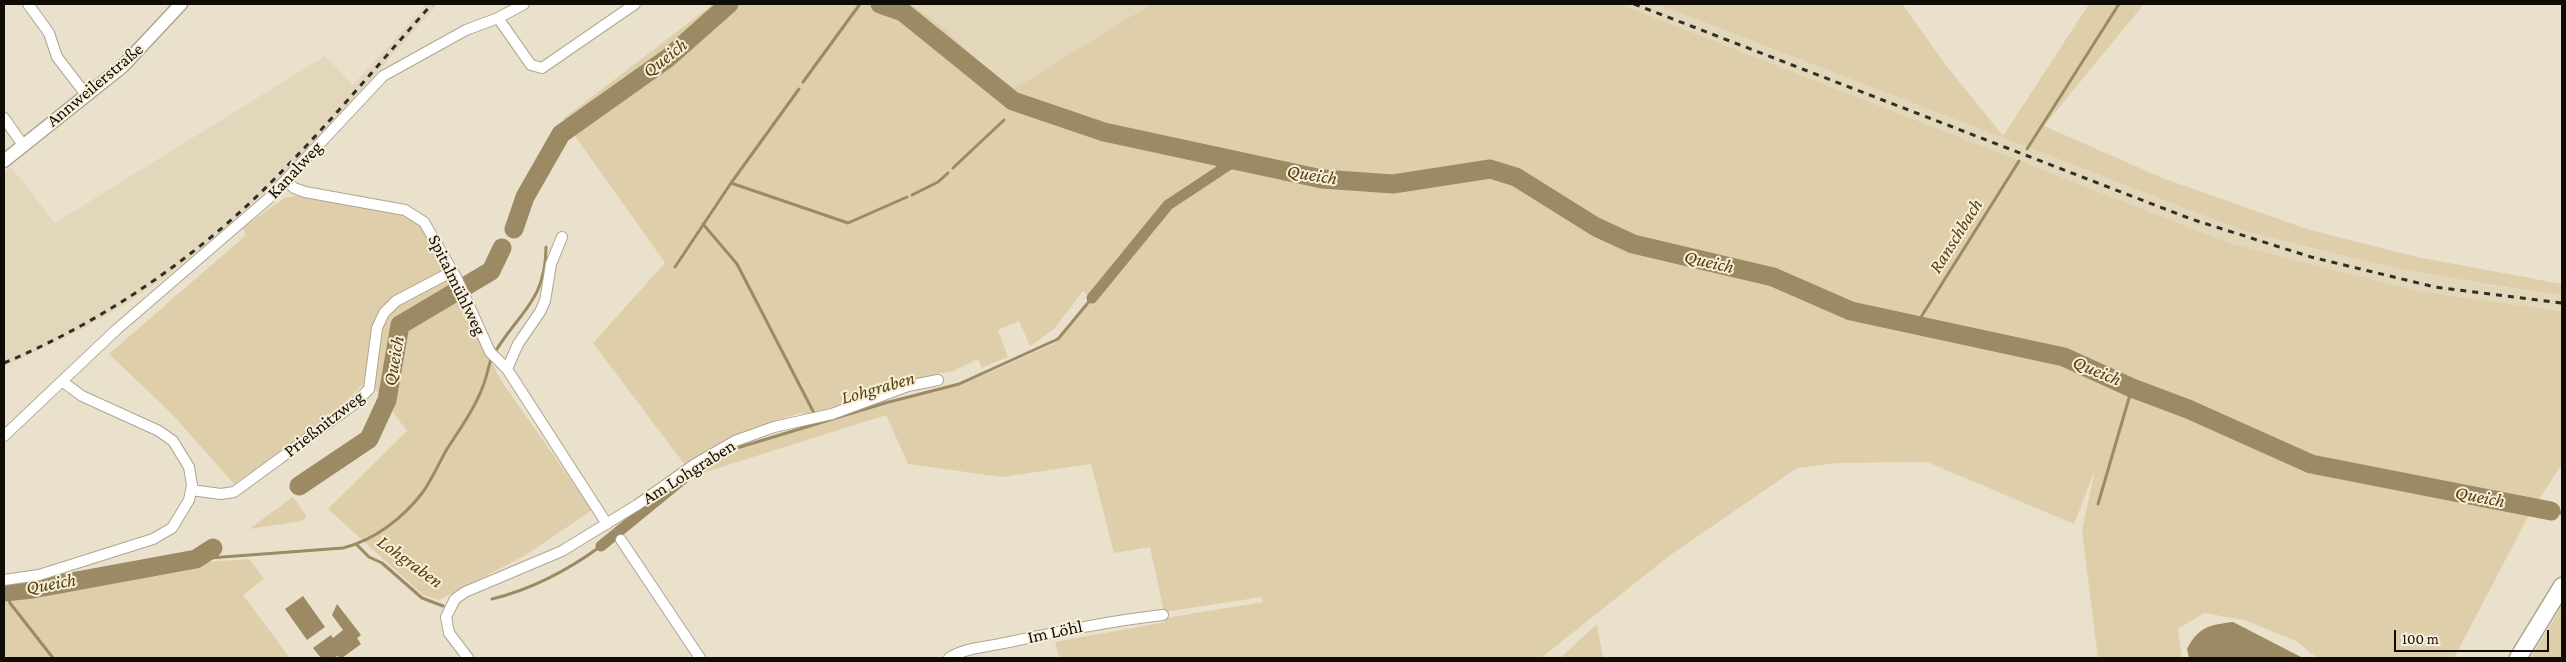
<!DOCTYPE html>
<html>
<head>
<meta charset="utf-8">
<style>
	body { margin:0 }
	#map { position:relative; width:2566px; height:662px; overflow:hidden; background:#eae1cd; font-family:"Crimson Pro",serif }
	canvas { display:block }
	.frame { position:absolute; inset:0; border:5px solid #0f0c06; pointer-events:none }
	.scale { position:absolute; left:2394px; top:630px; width:155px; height:22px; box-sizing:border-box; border:2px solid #0f0c06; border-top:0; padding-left:6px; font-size:15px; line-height:18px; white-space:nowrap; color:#0f0c06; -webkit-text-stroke:4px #f7efda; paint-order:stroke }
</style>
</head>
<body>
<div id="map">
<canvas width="2566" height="662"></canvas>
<div class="frame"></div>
<div class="scale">100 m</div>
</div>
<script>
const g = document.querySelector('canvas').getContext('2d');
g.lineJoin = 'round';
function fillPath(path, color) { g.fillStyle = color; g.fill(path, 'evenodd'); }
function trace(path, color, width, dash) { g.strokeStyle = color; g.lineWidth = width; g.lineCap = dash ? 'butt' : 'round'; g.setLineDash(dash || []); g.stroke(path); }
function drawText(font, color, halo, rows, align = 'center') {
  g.font = font + ' "Crimson Pro",serif'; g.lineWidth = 4; g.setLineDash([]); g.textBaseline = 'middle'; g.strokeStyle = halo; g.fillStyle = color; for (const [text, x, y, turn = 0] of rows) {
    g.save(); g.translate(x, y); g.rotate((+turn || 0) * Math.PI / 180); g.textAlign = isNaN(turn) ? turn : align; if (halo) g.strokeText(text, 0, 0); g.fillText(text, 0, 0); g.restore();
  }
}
fillPath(new Path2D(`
	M427 4H438L306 152 278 181 205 246 170 274 130 301 87 327 4 367V172L11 167 55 223 325 56 353 85Z
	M910 4H1151L1015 88 997 78 926 13Z
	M1620 4H1657L2244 231 2315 250 2434 275 2491 286 2562 295V311L2418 291 2229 243Z`), '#e2d6bb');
fillPath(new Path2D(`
	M713 4H910C949 25 974 65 1015 88L1151 4H1620L2229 243 2418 291 2562 311V464L2530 513 2454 658H2317L2296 641 2244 620 2204 613 2178 629 2182 658H2098L2082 530 2095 470 2074 524 1927 462 1838 463 1797 468 1669 556 1541 658H1059L1055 642 1166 622 1165 618 1263 602 1262 597 1164 612 1150 547 1114 553 1091 464 1002 477 908 464 886 415 693 476 691 472 723 455 767 440 877 406 951 387 993 371 1055 343 1092 301 1083 291 1054 329 1030 346 1019 321 998 330 1008 357 982 368 978 359 951 372 934 374 935 378 818 416 800 413 769 423 685 465 593 343 665 263 563 119Z
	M1657 4H1902L1945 64 2003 136 2089 4H2144L2044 126 2165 179 2307 229 2417 257 2562 284V295C2455 282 2349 259 2244 231Z
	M294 196 380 207 411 214 424 229 500 379 592 510 526 555 439 600 423 595 328 509 407 431 368 379 336 412 234 484 171 413 109 354 246 235 243 228 284 198Z
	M293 497 307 517 302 521 249 529Z
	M249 559 264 579 243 595 290 658H4V597L193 563Z
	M2562 606V658H2531Z
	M1597 624 1603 658H1560Z`), '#dfceaa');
fillPath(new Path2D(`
	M303 596 325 627 307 640 285 609Z
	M337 604 361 635 357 638 361 644 342 658 337 656 334 658H321L313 648 331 635 333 638 343 630 332 615Z
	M2233 622 2303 658H2189L2187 649C2199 626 2210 625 2233 622Z`), '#9b8a63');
trace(new Path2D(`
	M803 82 860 4
	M2027 149 2119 4
	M953 168 1004 120
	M731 183 799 89
	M912 195 938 182 948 173
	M703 224 737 264 815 415
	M675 267 731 183 848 223 907 197
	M1916 325 2019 161
	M724 452 885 403 959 384 1058 339 1092 298
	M2098 504 2132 388
	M2551 511 2562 513
	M357 545 369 557 382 563 422 598 443 606
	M196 559 343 548C375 540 403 518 423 492 432 479 439 463 447 449 460 429 475 408 483 386 487 377 488 366 492 357 516 314 546 303 546 247
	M7 591 10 603 53 658
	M492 599C533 589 567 571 601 546`), '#9b8a63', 3);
trace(new Path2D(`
	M1092 298 1168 205 1236 160
	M601 546 700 465`), '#9b8a63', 11);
trace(new Path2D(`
	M880 4 903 12 1013 101 1104 132 1322 179 1393 184 1490 169 1516 177 1596 227 1633 244 1773 277 1851 311 2064 357 2132 388 2188 409 2311 464 2551 511
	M514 229 525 197 561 134 668 58 729 4
	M299 486 369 439 387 400 400 325 491 271 502 248
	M4 592 33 589 196 559 213 548`), '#9b8a63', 19);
const minor = new Path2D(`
	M28 4 49 33 57 57 87 96
	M498 18 531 65 542 68 635 4
	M4 118 23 145
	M286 181 294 188 305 192 405 210 424 222 457 279 490 352 507 369 607 524
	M507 369 518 344 540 312 545 301 551 264 562 237
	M4 436 116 330 268 199 383 76 466 30 498 18 524 4
	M191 490 221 494 234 492 353 405 369 389 377 328 384 313 396 301 453 271
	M621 540 700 658
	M4 580 39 575 153 539 172 528 189 500 192 485 189 467 173 441 159 431 82 396 63 382
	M468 658 449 633 446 617 455 599 465 592 562 551 637 505 695 464 735 441 774 427 832 414 908 386 938 380
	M949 658C964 648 987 647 1004 643 1057 632 1109 621 1163 615`);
const tertiary = new Path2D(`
	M4 161 123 66 181 4`);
const trunk = new Path2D(`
	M2518 658 2562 586`);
trace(minor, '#ada592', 12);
trace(tertiary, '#ada592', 15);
trace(trunk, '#ada592', 19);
trace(minor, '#fff', 10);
trace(tertiary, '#fff', 12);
trace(trunk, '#fff', 16);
trace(new Path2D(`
	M1634 4 2191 219 2311 257 2435 287 2562 303
	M4 363C95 325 181 268 253 200 317 139 373 70 432 4`), '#322e26', 3, [6, 6]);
drawText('18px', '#0f0c06', '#f7efda', [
	["Annweilerstraße",95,85,-40],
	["Kanalweg",295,170,-47],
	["Spitalmühlweg",457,285,64],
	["Prießnitzweg",324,424,-38],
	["Am Lohgraben",689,472,-32],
	["Im Löhl",1055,632,-12]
]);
drawText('italic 19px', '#54410e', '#f7efda', [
	["Queich",665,58,-38],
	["Queich",1312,175,9],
	["Ranschbach",1956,236,-58],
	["Queich",1709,262,13],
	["Queich",394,361,-80],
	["Queich",2097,371,23],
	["Lohgraben",878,388,-16],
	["Queich",2480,497,11],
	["Lohgraben",410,562,36],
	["Queich",51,584,-10]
]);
</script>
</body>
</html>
